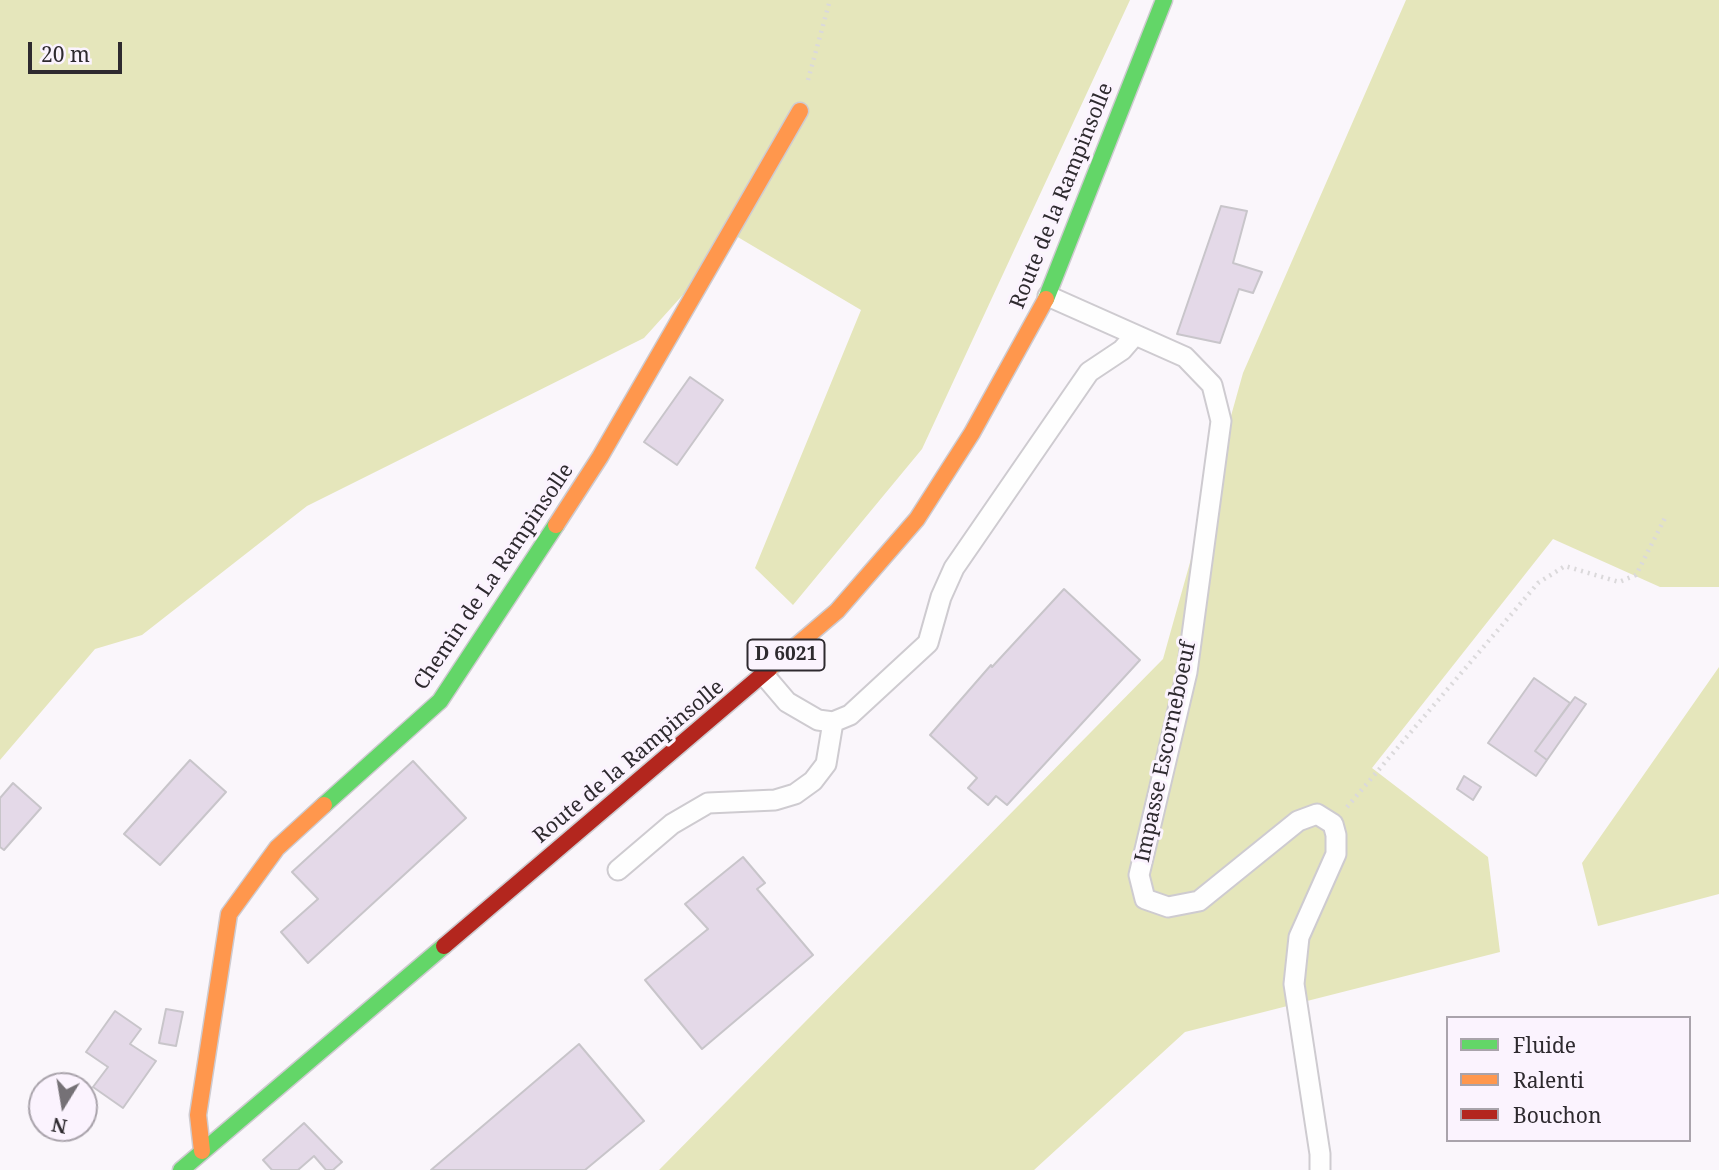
<!DOCTYPE html>
<html>
<head>
<meta charset="utf-8">
<style>
	body { margin:0 }
	#map { position:relative; width:1719px; height:1170px; overflow:hidden; background:#faf6fb; font-family:"Noto Serif",serif }
	canvas { display:block }
	.legend { position:absolute; left:1446px; top:1016px; width:245px; height:126px; box-sizing:border-box; background:#fbf3fe; border:2px solid #a9a3ab; margin:0; padding:9px 12px; list-style:none; font-size:21px; color:#2e2a2f }
	.legend li { display:flex; align-items:center; gap:14px; height:35px }
	.legend b { width:35px; border:2px solid #a9a3ab }
	.north { position:absolute; left:28px; top:1072px; width:70px; height:70px; box-sizing:border-box; background:#fbf3fe; border:2px solid #a9a3ab; border-radius:50%; rotate:191deg; font-size:19px; font-weight:700; line-height:28px; text-align:center; color:#2e2a2f }
	.north::after { content:''; display:block; margin:auto; width:24px; height:32px; background:#757176; clip-path:polygon(50% 0,100% 100%,50% 72%,0 100%) }
	.scale { position:absolute; left:28px; top:42px; width:94px; height:32px; box-sizing:border-box; border:4px solid #2e2a2f; border-top:0; padding-left:9px; font-size:21px; line-height:24px; white-space:nowrap; color:#2e2a2f; -webkit-text-stroke:5px #fbf3fe; paint-order:stroke }
</style>
</head>
<body>
<div id="map">
<canvas width="1719" height="1170"></canvas>
<ul class="legend">
<li><b style="height:9px;background:#63d668"></b>Fluide</li>
<li><b style="height:9px;background:#ff974d"></b>Ralenti</li>
<li><b style="height:9px;background:#b3261e"></b>Bouchon</li>
</ul>
<div class="north">N</div>
<div class="scale">20 m</div>
</div>
<script>
const g = document.querySelector('canvas').getContext('2d');
g.lineJoin = 'round';
function fillPath(path, color) { g.fillStyle = color; g.fill(path, 'evenodd'); }
function trace(path, color, width, dash) { g.strokeStyle = color; g.lineWidth = width; g.lineCap = dash ? 'butt' : 'round'; g.setLineDash(dash || []); g.stroke(path); }
function drawText(font, color, halo, rows, align = 'center') {
  g.font = font + ' "Noto Serif",serif'; g.lineWidth = 6; g.setLineDash([]); g.textBaseline = 'middle'; g.strokeStyle = halo; g.fillStyle = color; for (const [text, x, y, turn = 0] of rows) {
    g.save(); g.translate(x, y); g.rotate((+turn || 0) * Math.PI / 180); g.textAlign = isNaN(turn) ? turn : align; if (halo) g.strokeText(text, 0, 0); g.fillText(text, 0, 0); g.restore();
  }
}
fillPath(new Path2D(`
	M0 0H1130L922 449 793 605 755 568 861 310 736 236 644 338 307 506 142 635 95 649 0 760Z
	M1406 0H1719V587H1660L1553 539 1372 768 1488 857 1500 952 1185 1032 1034 1170H659L1163 659 1243 373Z
	M1719 667V894L1598 926 1582 863Z`), '#e5e6bb');
const building = new Path2D(`
	M1221 206 1247 211 1233 263 1262 272 1253 293 1239 289 1220 343 1177 334Z
	M690 377 723 400 677 465 644 442Z
	M1064 589 1140 660 1007 805 996 796 988 805 968 788 977 778 930 735 991 665 992 667Z
	M1534 678 1570 703 1535 751 1547 760 1536 776 1488 743Z
	M1575 697 1586 704 1547 760 1535 751Z
	M190 760 226 792 160 865 124 834Z
	M413 761 466 818 308 963 281 932 318 899 292 872Z
	M1464 776 1481 787 1473 800 1457 789Z
	M13 783 41 808 4 850 0 847V798Z
	M743 857 765 883 757 889 813 955 702 1049 645 980 708 929 685 904Z
	M166 1009 183 1012 176 1046 159 1043Z
	M115 1011 141 1029 130 1044 156 1061 123 1108 93 1087 108 1067 86 1052Z
	M579 1044 644 1121 585 1170H431Z
	M304 1123 342 1162 333 1170H326L314 1156 298 1170H272L263 1160Z`);
fillPath(building, '#e4d9e8');
trace(building, '#c8c5ca', 2);
const lane = new Path2D(`
	M1048 296 1185 357 1212 385 1221 421 1187 672 1139 875 1145 899 1168 907 1199 901 1298 821 1317 814 1333 824 1336 835V854L1299 937 1294 984 1320 1154V1170
	M764 675 787 702 818 720 833 722 850 715 928 643 941 597 954 568 1089 372 1122 350 1135 335
	M618 870 672 824 708 803 775 800 795 794 813 781 826 764 833 722`);
const fast = new Path2D(`
	M1046 299 1164 0
	M324 805 440 701 556 525
	M181 1170 444 946`);
const slow = new Path2D(`
	M556 525 600 457 800 111
	M769 669 837 611 917 519 972 433 1046 299
	M202 1151 198 1115 229 914 277 848 324 805`);
const jam = new Path2D(`
	M444 946 769 669`);
trace(lane, '#cecbd0', 23);
trace(fast, '#cecbd0', 19);
trace(slow, '#cecbd0', 19);
trace(jam, '#cecbd0', 19);
trace(new Path2D(`
	M808 80 830 0
	M1347 807 1538 583 1565 566 1619 582 1636 575 1666 516`), '#dbd9db', 4.5, [2, 5]);
trace(lane, '#fefefe', 19);
trace(fast, '#63d668', 16);
trace(slow, '#ff974d', 16);
trace(jam, '#b3261e', 16);
for (const [x, y, w] of [
	[786,655,77]
]) { const box = new Path2D(); box.roundRect(x - w / 2, y - 15.5, w, 31, 5); g.fillStyle = '#fbf3fe'; g.fill(box); trace(box, '#2e2a2f', 2); }
drawText('bold 19px', '#2e2a2f', null, [
	["D 6021",786,655]
]);
drawText('21px', '#2e2a2f', '#fbf3fe', [
	["Route de la Rampinsolle",1062,196,-68],
	["Chemin de La Rampinsolle",494,577,-56],
	["Impasse Escorneboeuf",1166,752,-78],
	["Route de la Rampinsolle",629,762,-40]
]);
</script>
</body>
</html>
